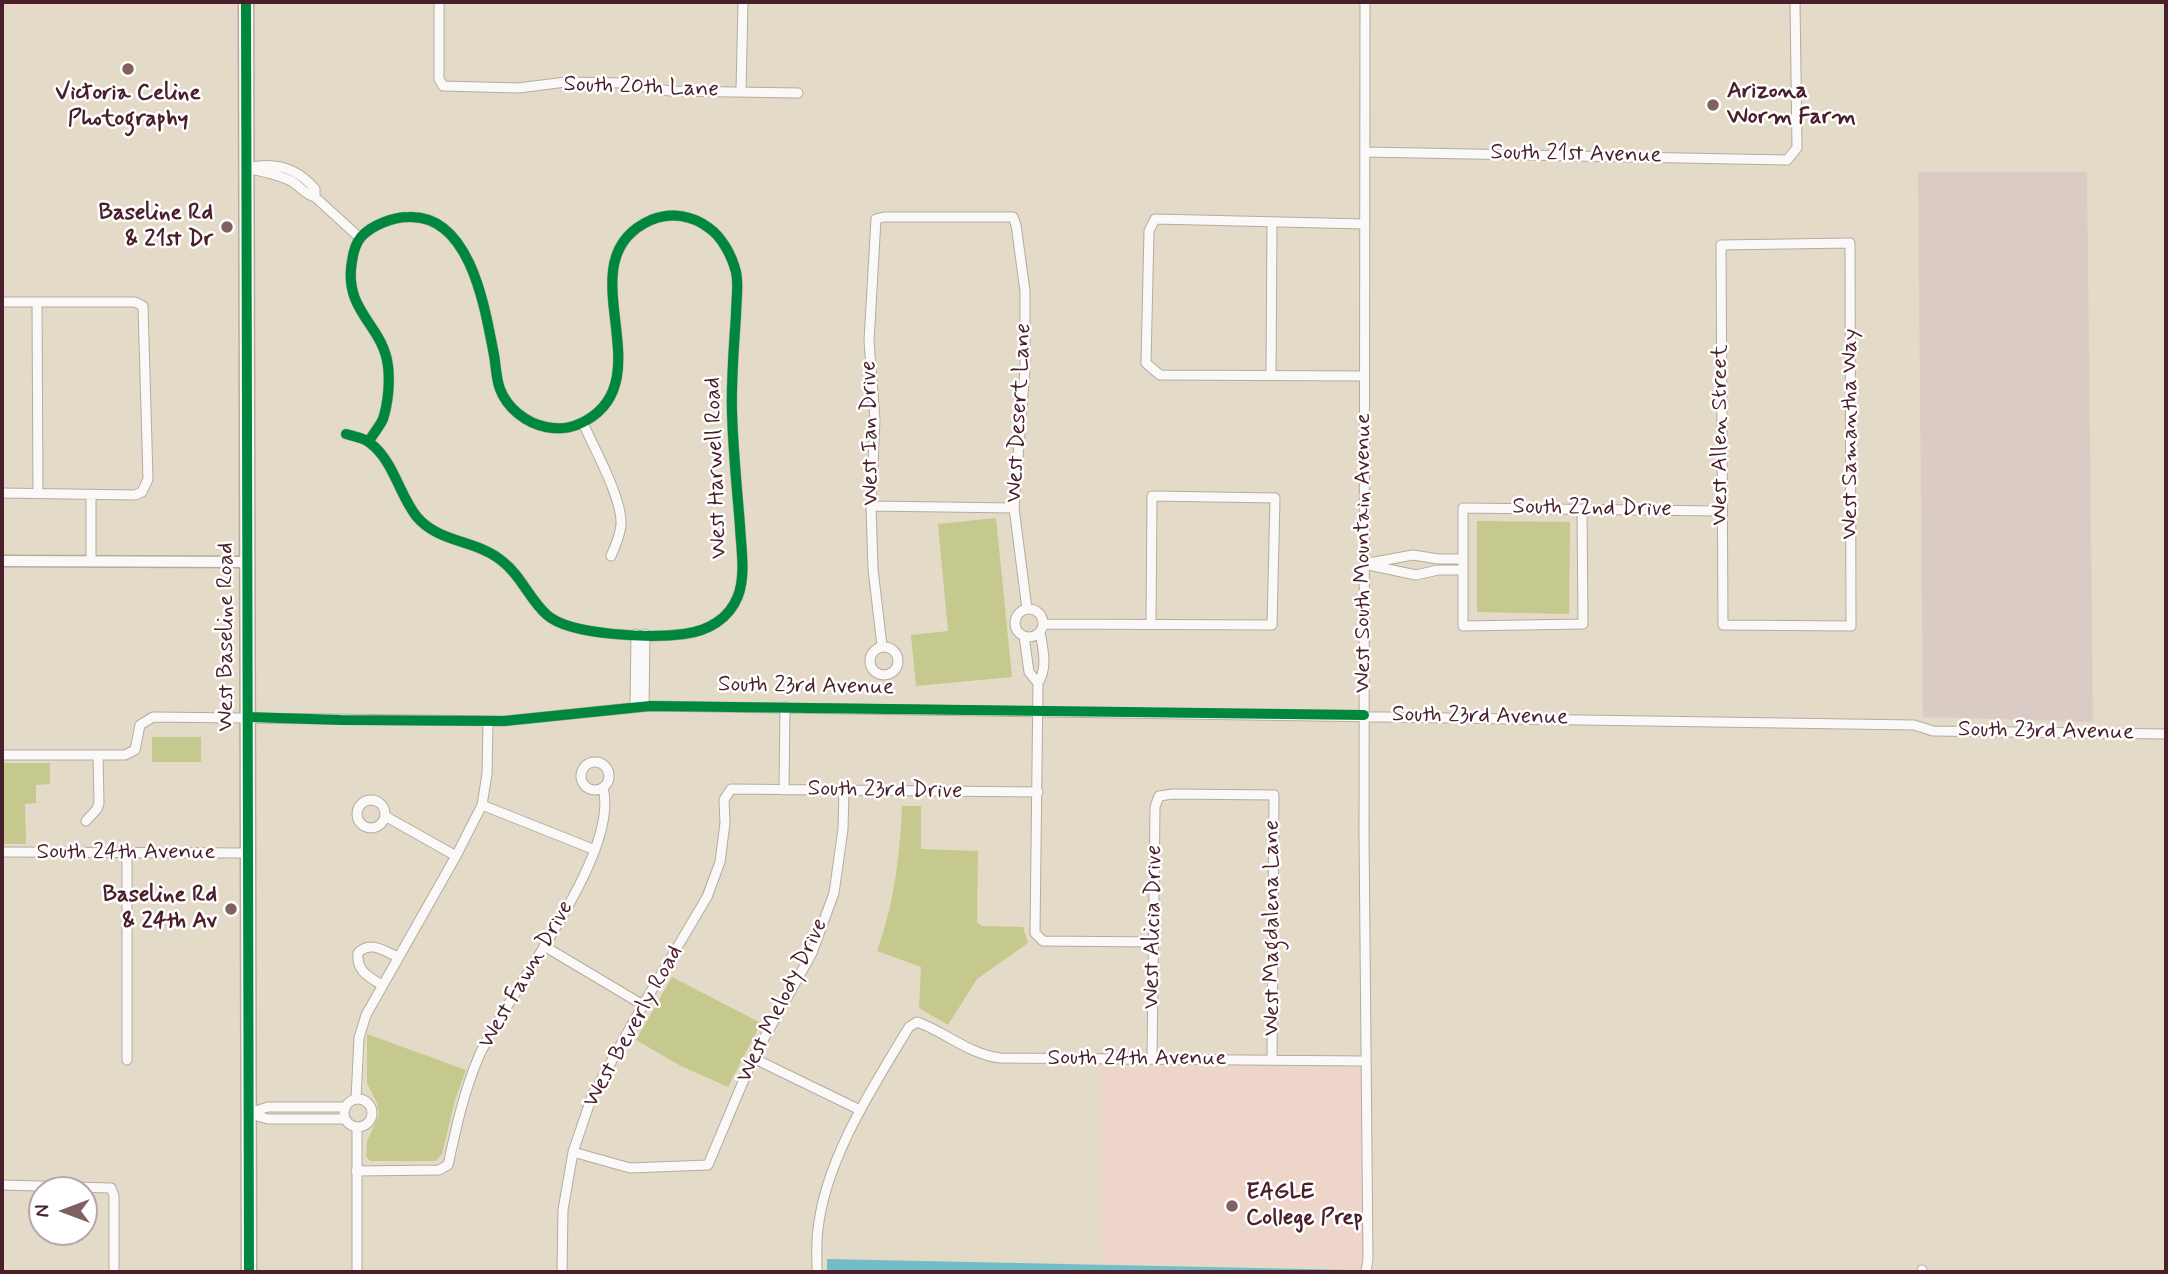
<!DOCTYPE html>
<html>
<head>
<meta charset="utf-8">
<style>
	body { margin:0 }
	#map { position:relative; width:2168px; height:1274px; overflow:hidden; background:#e3dac8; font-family:Mynerve,sans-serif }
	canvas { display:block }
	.frame { position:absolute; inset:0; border:4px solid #4a1f2b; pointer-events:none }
	.north { position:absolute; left:28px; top:1176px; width:70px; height:70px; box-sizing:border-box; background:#fff; border:2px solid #b7a5aa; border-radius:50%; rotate:270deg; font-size:19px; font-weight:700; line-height:28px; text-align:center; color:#4a1f2b }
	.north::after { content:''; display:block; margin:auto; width:24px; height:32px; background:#806062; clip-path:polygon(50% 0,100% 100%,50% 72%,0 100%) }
</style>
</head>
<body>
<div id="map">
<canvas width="2168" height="1274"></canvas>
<div class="frame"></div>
<div class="north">N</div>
</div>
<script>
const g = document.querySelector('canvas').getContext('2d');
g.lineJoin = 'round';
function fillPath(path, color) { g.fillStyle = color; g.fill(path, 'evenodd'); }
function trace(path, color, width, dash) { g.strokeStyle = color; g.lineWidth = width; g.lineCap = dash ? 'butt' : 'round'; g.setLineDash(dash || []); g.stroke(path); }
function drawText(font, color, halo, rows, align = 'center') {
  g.font = font + ' Mynerve,sans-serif'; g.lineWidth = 5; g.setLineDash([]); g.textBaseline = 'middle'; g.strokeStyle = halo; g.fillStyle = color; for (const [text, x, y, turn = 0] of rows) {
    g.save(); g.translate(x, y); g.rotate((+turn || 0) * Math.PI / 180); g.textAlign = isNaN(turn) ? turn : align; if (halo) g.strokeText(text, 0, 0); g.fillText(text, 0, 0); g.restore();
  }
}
fillPath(new Path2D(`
	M2 2H246V10L2 8Z
	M1101 1066 1361 1067 1363 1268 1102 1263Z`), '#eed5c9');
fillPath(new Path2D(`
	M1918 172H2087L2093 722 1923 717Z`), '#dacbc4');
fillPath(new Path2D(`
	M996 518 1012 677 916 686 911 635 948 631 938 524Z
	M1477 521 1570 522 1569 614 1477 612Z
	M152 737H201V762H152Z
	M2 763H50V784L36 785V803L25 804 26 844H2Z
	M902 806H921V849L978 851 977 922 982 926 1023 927 1028 943 977 979 948 1025 919 1008 921 967 877 951C894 905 900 855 902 806Z
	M672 977 761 1023 728 1087 681 1066 636 1040Z
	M367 1034 466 1070 455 1100 442 1154 436 1161H370L366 1156 367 1141 379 1115 377 1103 367 1083Z`), '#c5c98e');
fillPath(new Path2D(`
	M827 1259 1351 1270V1272H827Z`), '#75bdc6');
const minor = new Path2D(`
	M439 2V79L443 86 518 88 566 82 622 83 670 91 798 93
	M1365 2 1364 834 1368 1259 1366 1272
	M741 91 743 2
	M1365 152 1787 160 1797 148 1795 2
	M252 167C277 162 298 169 315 189V197
	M246 168C262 171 277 174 291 181 300 186 305 195 315 197L360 238
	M1850 243 1851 626 1723 625 1721 245Z
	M2 302H135L143 306 148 479 142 492 135 495 2 493
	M37 302 38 494
	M1271 376 1272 222
	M1364 376 1160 375 1146 363 1149 231 1155 219 1365 224
	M583 423C594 448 623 500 621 525 620 537 615 546 611 556
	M346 434C353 436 365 438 370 443 394 461 399 495 417 517 439 543 477 540 502 561 521 575 529 599 547 615 571 636 652 638 684 634 708 631 729 619 738 596 746 575 741 548 740 526 737 488 733 450 732 412 731 380 734 347 736 315 736 301 739 285 736 272 732 256 722 237 709 228 692 215 671 212 651 220 563 259 664 375 587 420 573 428 562 430 546 427 526 423 507 408 500 389 496 379 496 366 494 355 485 309 471 215 409 217 393 217 372 225 361 237 356 243 353 254 352 261 343 312 383 324 388 366 390 382 388 404 383 419 380 426 373 434 369 441
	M91 495V561
	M871 506 1014 508
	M1582 509 1583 624 1463 626V508L1721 511
	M1369 563 1413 555 1438 559H1462
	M1364 564 1416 575 1438 570H1462
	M1015 623a14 14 0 1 1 28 0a14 14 0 1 1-28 0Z
	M1043 624 1272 625 1275 498 1152 496 1151 624
	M1040 632C1043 649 1048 668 1038 683L1035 933 1043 941 1154 942
	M1024 636 1029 672 1038 683
	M882 646 873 569 871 506 875 420 869 341 876 219 884 217H1013L1016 225 1025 291V369L1014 508 1027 609
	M870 661a14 14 0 1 1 28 0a14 14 0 1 1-28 0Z
	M644 706 645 634
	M635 707 636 634
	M2 755H125L135 750 140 725 153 717 504 721 650 706 1914 725 1933 731 2166 734
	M581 776a14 14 0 1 1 28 0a14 14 0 1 1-28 0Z
	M784 790 785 707
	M357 814a14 14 0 1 1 28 0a14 14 0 1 1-28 0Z
	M482 805 595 850
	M385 816 456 856
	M86 821 97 809 99 803 98 755
	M2 852 250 853
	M544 946 643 1005
	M382 985C369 977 356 971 358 953 370 940 384 951 398 957
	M753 1058 860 1110
	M1152 1059 1155 807 1159 796 1173 794 1274 795 1272 1060
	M127 1060V853
	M356 1099 359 1038 366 1015 456 856 482 805 487 774 488 721
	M344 1113a14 14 0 1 1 28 0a14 14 0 1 1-28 0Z
	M249 1113 268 1107H346
	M251 1114 268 1119H345
	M573 1152 630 1168 708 1165 753 1058 812 953 834 893 843 829 844 790
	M356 1171 439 1170 448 1165C456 1128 464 1091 479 1056 507 993 621 855 603 788
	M2 1185 111 1188 114 1196V1272
	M1922 1270V1272
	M357 1272V1127
	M562 1272 563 1210 573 1152 592 1096 643 1005 707 897 720 862 725 823 724 800 731 789 1038 792
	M817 1272C817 1258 816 1243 818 1229 826 1158 873 1087 909 1027L917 1022C946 1032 968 1054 1000 1058L1365 1061`);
const tertiary = new Path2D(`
	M2 561 248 562`);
const primary = new Path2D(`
	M246 2 249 1272`);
trace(minor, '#b5aba1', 11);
trace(tertiary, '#b5aba1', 13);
trace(primary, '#b5aba1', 17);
trace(minor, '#fbf9f7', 9);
trace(tertiary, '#fbf9f7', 10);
trace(primary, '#fbf9f7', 14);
trace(new Path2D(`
	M246 2 249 1272
	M346 434C353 436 365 438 370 443 394 461 399 495 417 517 439 543 477 540 502 561 521 575 529 599 547 615 571 636 652 638 684 634 708 631 729 619 738 596 746 575 741 548 740 526 737 488 733 450 732 412 731 380 734 347 736 315 736 301 739 285 736 272 732 256 722 237 709 228 692 215 671 212 651 220 563 259 664 375 587 420 573 428 562 430 546 427 526 423 507 408 500 389 496 379 496 366 494 355 485 309 471 215 409 217 393 217 372 225 361 237 356 243 353 254 352 261 343 312 383 324 388 366 390 382 388 404 383 419 380 426 373 434 369 441
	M248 717 341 720 504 721 650 706 1364 715`), '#00873e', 10);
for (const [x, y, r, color] of [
	[128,69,7,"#806062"],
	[1713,105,7,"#806062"],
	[227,227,7,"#806062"],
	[231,909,7,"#806062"],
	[1232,1206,7,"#806062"]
]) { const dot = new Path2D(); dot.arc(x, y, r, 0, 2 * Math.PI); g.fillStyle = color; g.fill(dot); trace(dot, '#fff', 2.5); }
drawText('23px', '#4a1f2b', '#fff', [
	["South 20th Lane",641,88,2],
	["South 21st Avenue",1576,155,1],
	["West Desert Lane",1020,413,-87],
	["West Ian Drive",871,433,-91],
	["West Samantha Way",1851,434,-90],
	["West Allen Street",1721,435,-90],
	["West Harwell Road",717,468,-92],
	["South 22nd Drive",1592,509,1],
	["West South Mountain Avenue",1364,553,-90],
	["West Baseline Road",227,637,-90],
	["South 23rd Avenue",806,687,1],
	["South 23rd Avenue",1480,717,1],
	["South 23rd Avenue",2046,732,1],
	["South 23rd Drive",885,791,1],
	["South 24th Avenue",126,853],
	["West Alicia Drive",1154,927,-89],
	["West Magdalena Lane",1273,928,-90],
	["West Fawn Drive",527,975,-60],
	["West Melody Drive",783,1001,-64],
	["West Beverly Road",634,1027,-61],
	["South 24th Avenue",1137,1059]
]);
drawText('bold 23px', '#4a1f2b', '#fff', [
	["Arizona",1727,92],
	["Worm Farm",1727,118],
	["Victoria Celine",128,94,"center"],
	["Photography",128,120,"center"],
	["Baseline Rd",213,214,"right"],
	["& 21st Dr",213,240,"right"],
	["Baseline Rd",217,896,"right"],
	["& 24th Av",217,922,"right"],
	["EAGLE",1246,1193],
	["College Prep",1246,1219]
], 'left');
</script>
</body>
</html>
